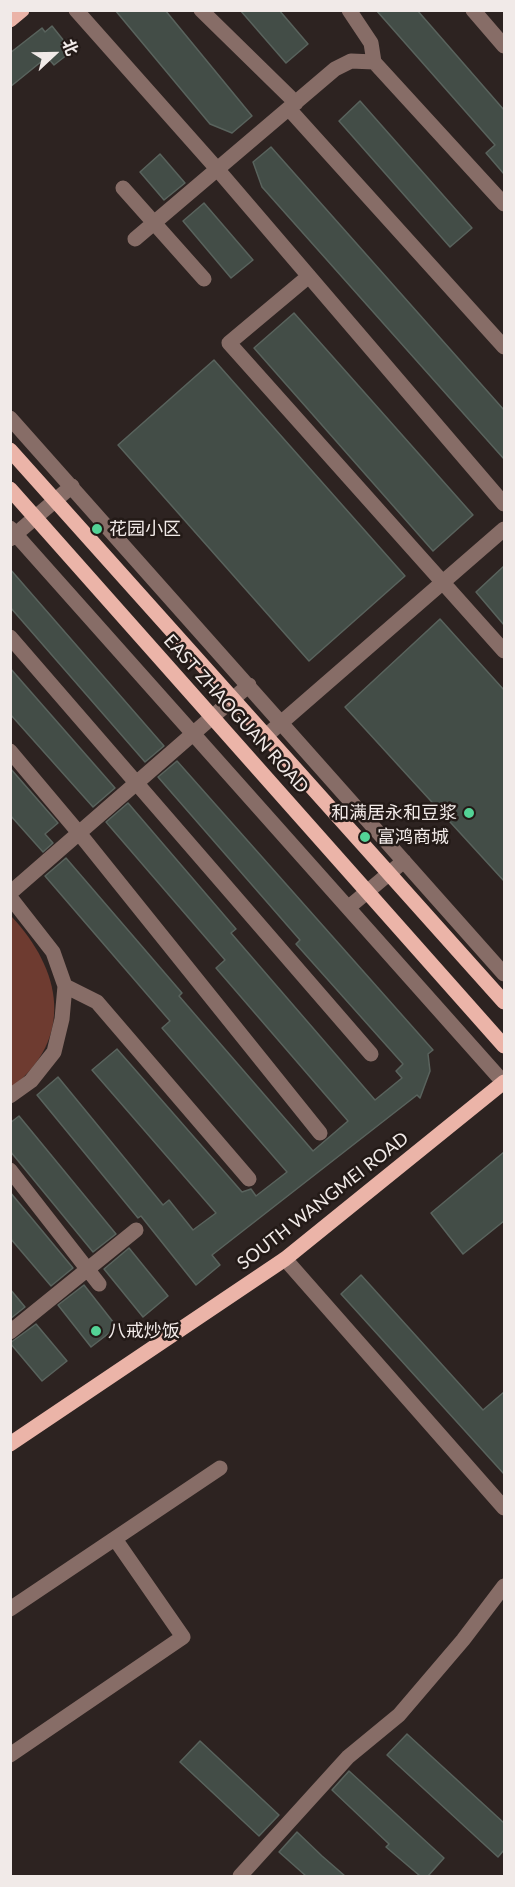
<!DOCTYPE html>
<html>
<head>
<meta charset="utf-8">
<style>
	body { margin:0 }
	#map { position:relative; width:515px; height:1887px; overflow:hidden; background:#2d2321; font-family:Lato,"Noto Sans SC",sans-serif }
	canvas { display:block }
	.frame { position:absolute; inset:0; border:12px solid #f1eae8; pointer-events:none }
	.north { position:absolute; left:24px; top:24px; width:60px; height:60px; -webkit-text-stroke:4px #231a17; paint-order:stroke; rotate:68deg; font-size:16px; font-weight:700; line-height:24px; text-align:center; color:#f1eae8 }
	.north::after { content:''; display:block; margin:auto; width:21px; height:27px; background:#f1eae8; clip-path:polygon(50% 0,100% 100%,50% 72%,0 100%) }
</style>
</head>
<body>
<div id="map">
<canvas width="515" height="1887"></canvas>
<div class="frame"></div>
<div class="north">北</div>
</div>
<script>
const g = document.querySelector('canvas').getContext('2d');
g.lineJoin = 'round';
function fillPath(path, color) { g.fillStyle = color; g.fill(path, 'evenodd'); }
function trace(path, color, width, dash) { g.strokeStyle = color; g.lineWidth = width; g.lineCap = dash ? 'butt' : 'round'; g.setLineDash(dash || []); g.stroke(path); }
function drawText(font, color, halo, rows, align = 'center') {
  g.font = font + ' Lato,"Noto Sans SC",sans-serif'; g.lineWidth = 5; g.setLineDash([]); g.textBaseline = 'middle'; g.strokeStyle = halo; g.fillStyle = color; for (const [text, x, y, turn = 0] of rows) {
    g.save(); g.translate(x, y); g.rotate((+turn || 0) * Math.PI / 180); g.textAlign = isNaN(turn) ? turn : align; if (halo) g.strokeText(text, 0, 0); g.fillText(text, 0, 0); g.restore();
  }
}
fillPath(new Path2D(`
	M11 916C62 970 75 1038 11 1088Z`), '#6e3b30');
const building = new Path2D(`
	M115 10H165L252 116 232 133 210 124Z
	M240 10H279L308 44 286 63Z
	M376 10H417L504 110V174L486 153 495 145Z
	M52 26 72 51 54 65 47 57 10 87V53L42 28 45 32Z
	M360 101 472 228 450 247 339 121Z
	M271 147 504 410V459L262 187 253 162Z
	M160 154 185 183 164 200 140 172Z
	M204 203 253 260 231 278 183 221Z
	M294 313 473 515 433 551 254 348Z
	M214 360 405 576 309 661 118 445Z
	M504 566V625L476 592Z
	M10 569 164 746 145 762 10 607Z
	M440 619 504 690V881L345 707Z
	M10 668 115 788 93 807 10 714Z
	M177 761 433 1050 428 1054 430 1071 420 1098 417 1095 212 1255 220 1265 196 1285 141 1216 138 1218 37 1095 58 1077 163 1205 169 1200 193 1230 216 1213 92 1070 117 1049 242 1192 251 1189 256 1196 287 1172 162 1028 170 1021 45 876 66 858 182 993 179 996 313 1151 348 1121 216 968 225 960 106 822 128 803 236 929 231 933 375 1100 402 1078 396 1071 403 1064 296 944 300 940 158 777Z
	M10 768 58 823 45 834 53 843 43 852 10 815Z
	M19 1116 116 1234 93 1252 10 1151V1123Z
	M504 1152V1221L463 1254 431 1213Z
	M10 1192 73 1268 51 1286 10 1238Z
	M129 1248 168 1296 143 1317 104 1269Z
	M361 1275 483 1410 504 1392V1474L341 1294Z
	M84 1285 117 1327 91 1347 58 1305Z
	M10 1289 25 1307 10 1319Z
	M36 1324 67 1361 42 1381 10 1343Z
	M407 1734 504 1823V1850L498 1857 387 1755Z
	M200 1741 279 1815 259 1836 180 1762Z
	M349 1771 444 1858 428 1876H420L386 1847 389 1844 332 1790Z
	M297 1832 322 1856 345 1876H306L279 1852Z`);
fillPath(building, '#434d47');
trace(building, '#59635d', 1.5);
trace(new Path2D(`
	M76 10 218 170 504 504
	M201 10 296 103
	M349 10 371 43 374 62
	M473 10 504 46
	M289 109 504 347
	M123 188 204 279
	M135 239 335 69 351 61 374 62 504 204
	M309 276 229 343 504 651
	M10 418 504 974
	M10 528 504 1083
	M10 539 72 486
	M10 637 371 1054
	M267 735 504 529
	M10 751 79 833 320 1133
	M10 893 249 685
	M10 897 53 952 65 986 62 1019 54 1052 31 1081 10 1096
	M349 907 404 861
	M65 986 97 1002 249 1179
	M10 1170 99 1284
	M285 1259 504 1508
	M10 1332 136 1230
	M10 1609 220 1468
	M10 1755 183 1637 115 1539
	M240 1876 348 1757 399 1715 463 1640 504 1586`), '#876d67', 15);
trace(new Path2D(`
	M10 20 22 10
	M10 450 504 1002
	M10 489 504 1046
	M10 1444 285 1259 504 1082`), '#ebb4a8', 15);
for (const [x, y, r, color] of [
	[97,529,6,"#53d396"],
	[469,813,6,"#53d396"],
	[365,837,6,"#53d396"],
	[96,1331,6,"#53d396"]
]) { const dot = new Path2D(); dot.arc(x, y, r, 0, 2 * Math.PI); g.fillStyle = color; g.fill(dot); trace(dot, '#231a17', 2); }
drawText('18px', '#f1eae8', '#231a17', [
	["花园小区",109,529],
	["和满居永和豆浆",457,813,"right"],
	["富鸿商城",377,837],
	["八戒炒饭",108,1331]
], 'left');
drawText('18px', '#f1eae8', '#231a17', [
	["EAST ZHAOGUAN ROAD",236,714,48],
	["SOUTH WANGMEI ROAD",323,1201,-38]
]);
</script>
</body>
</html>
